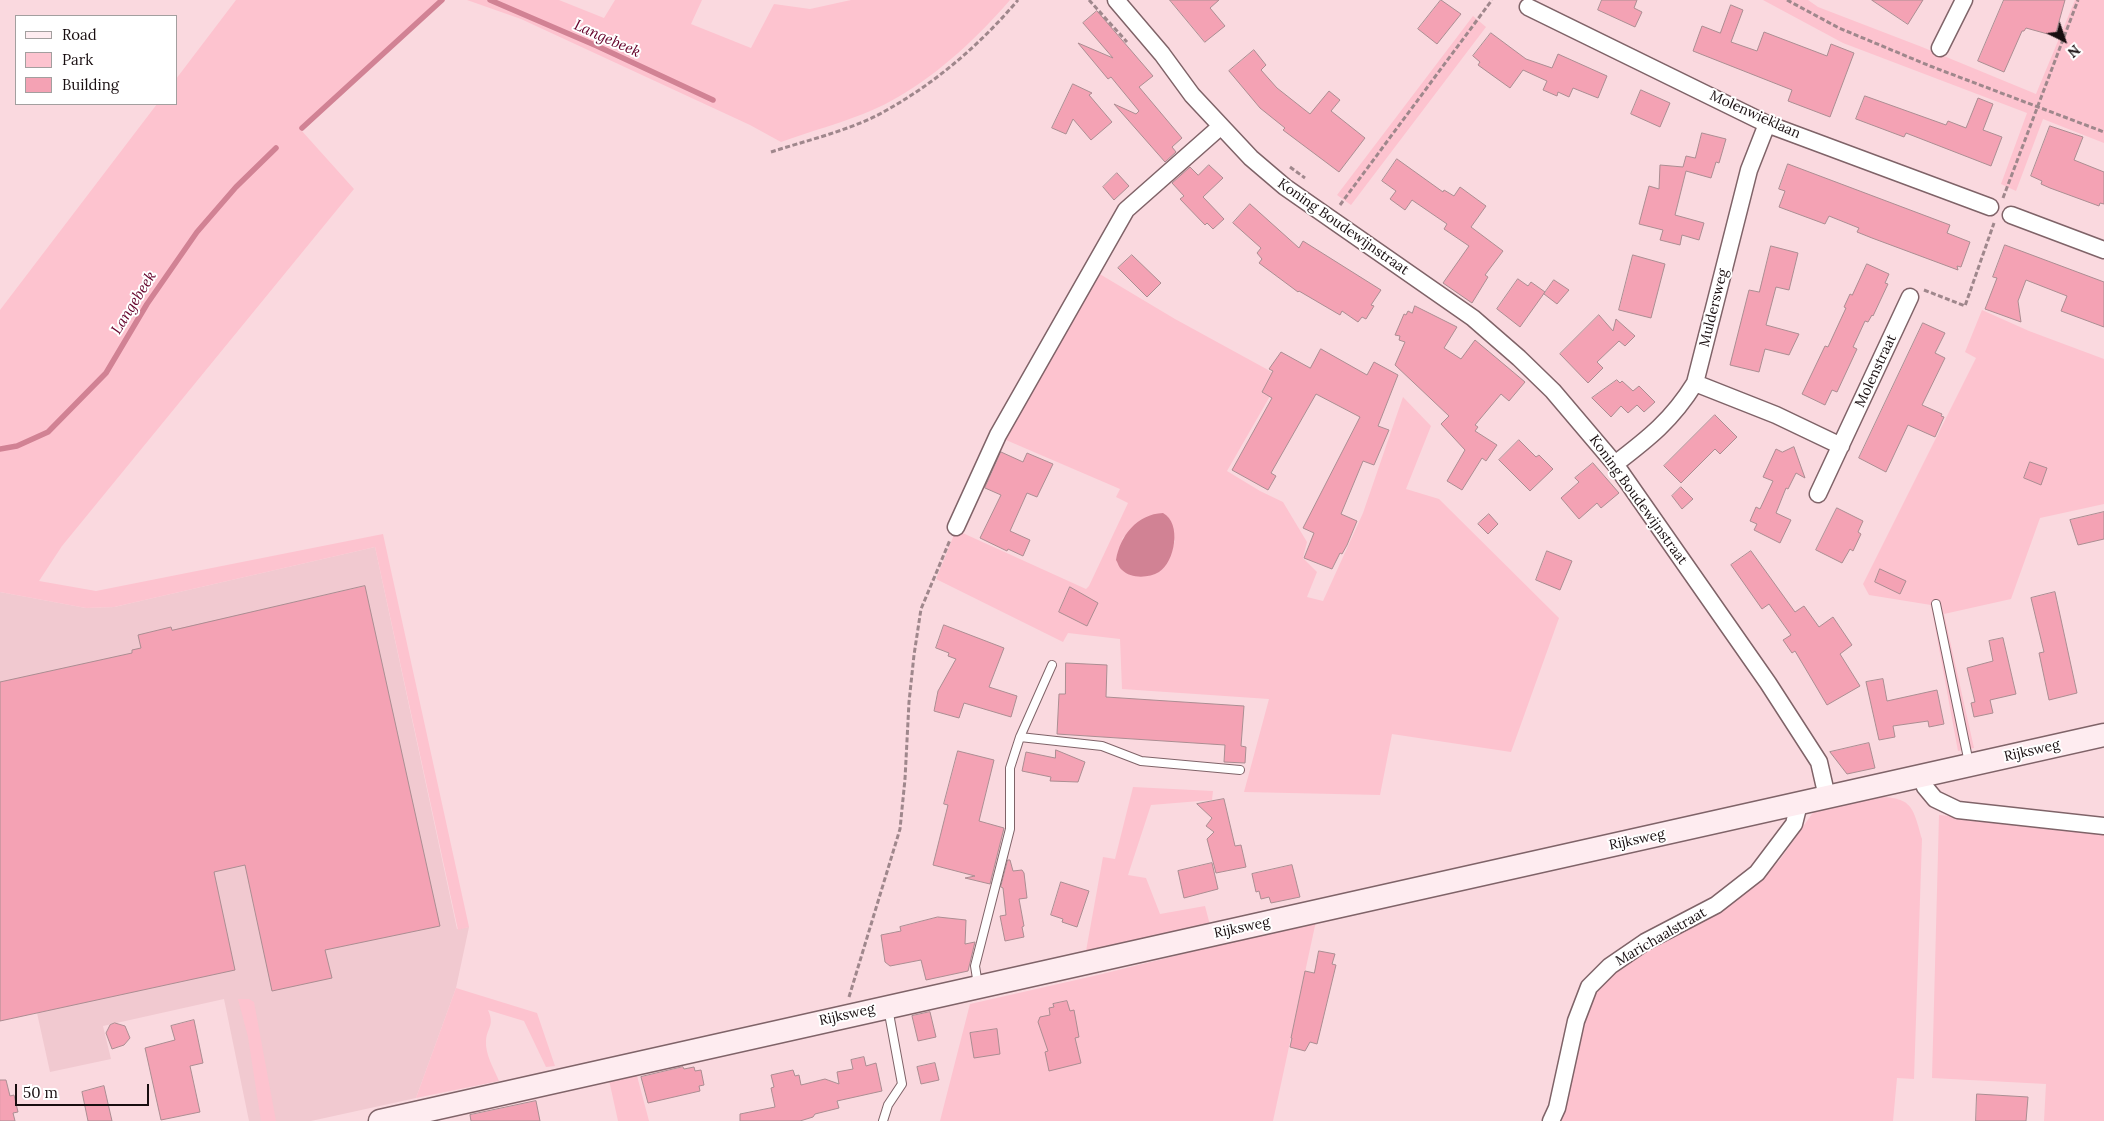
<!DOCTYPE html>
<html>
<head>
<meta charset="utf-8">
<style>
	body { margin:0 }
	#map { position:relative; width:2104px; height:1121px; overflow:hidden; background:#fad9df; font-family:Lora,serif }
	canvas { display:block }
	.legend { position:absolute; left:15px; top:15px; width:162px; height:90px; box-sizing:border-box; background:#fff; border:1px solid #a39f9f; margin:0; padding:6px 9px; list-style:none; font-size:15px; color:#180e10 }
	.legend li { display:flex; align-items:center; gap:10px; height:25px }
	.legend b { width:25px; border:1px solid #a39f9f }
	.north { position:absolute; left:2039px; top:15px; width:50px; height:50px; -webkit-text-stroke:4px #fff; paint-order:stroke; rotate:139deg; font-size:14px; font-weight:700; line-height:20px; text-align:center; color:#180e10 }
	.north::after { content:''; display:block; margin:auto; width:18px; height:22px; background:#180e10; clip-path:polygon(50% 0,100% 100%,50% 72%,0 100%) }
	.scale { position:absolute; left:15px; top:1084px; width:134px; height:22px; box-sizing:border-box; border:2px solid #180e10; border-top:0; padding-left:6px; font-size:15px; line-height:18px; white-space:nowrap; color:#180e10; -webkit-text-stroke:4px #fff; paint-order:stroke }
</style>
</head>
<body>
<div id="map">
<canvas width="2104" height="1121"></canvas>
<ul class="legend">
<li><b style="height:6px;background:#feecf0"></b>Road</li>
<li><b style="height:14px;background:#fdc3cf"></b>Park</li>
<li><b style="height:14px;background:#f4a2b4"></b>Building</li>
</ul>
<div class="north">N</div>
<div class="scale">50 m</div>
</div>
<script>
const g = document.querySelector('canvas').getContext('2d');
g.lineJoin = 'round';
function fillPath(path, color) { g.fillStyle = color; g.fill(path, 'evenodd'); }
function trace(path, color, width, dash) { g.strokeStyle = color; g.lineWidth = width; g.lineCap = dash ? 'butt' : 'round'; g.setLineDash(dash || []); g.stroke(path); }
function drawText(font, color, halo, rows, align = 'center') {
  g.font = font + ' Lora,serif'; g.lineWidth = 4; g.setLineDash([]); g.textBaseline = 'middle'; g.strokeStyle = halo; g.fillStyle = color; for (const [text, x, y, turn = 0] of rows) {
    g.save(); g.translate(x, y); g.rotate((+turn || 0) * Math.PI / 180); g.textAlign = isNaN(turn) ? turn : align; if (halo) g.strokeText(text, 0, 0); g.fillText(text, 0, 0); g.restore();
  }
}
fillPath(new Path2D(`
	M375 547 457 929 469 927 456 988 416 1098 311 1121H249L224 999 103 1026 111 1059 50 1072 37 1013 0 1021V592L86 608 114 607Z`), '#f1c9d0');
fillPath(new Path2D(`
	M236 0H445L301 130 354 189 62 546 39 581 96 591 383 534 469 927 458 930 375 547 114 607 86 608 0 592V310L157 104H176V79Z
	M467 0H559L604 18 615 0H702L691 24 751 48 774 4 810 9 851 0H1010C978 37 941 72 898 97 863 118 819 128 781 142L750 125 521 19Z
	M1763 0H1808L1818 7 1922 47 2036 94 2075 0H2104V143L2043 119 2016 191 2001 184 2027 113 1843 43Z
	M1473 16 1486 27 1351 205 1337 195Z
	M1098 273 1175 319 1281 377 1227 471 1260 491 1283 502 1307 542 1303 558 1317 572 1307 597 1323 601 1363 513 1403 397 1431 426 1406 489 1439 499 1559 618 1511 752 1392 734 1380 795 1244 792 1269 699 1122 689 1120 639 1068 633 1063 642 936 579 956 530 1086 589 1089 586 1128 503 1116 497 1120 489 999 437ZM1142 519 1175 541 1167 562 1160 571 1122 539Z
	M1982 310 2029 331 2104 359V504L2040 518 2011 599 1944 614 1974 748 1958 751 1931 605 1869 595 1863 584 1976 358 1965 352Z
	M1133 787 1213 791 1212 800 1151 805 1128 875 1146 878 1160 914 1205 906 1210 925 1086 951 1103 857 1115 859Z
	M1871 796C1911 798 1912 802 1922 839L1914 1079 1897 1078 1893 1121H1562L1563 1104 1584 1020 1599 987 1628 961 1752 887 1779 861 1814 811Z
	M1939 815 2104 831V1121H2044L2046 1084 1932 1078Z
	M1316 921 1273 1121H940L970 1004 1098 975Z
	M456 988 537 1013 555 1066 546 1067 524 1021 488 1010C495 1026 487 1027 486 1041 485 1054 494 1069 499 1081L416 1098Z
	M238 999H249L254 1002 276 1121H261L248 1037Z
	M636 1072 649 1121H618L609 1080Z`), '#fdc3cf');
fillPath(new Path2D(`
	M1163 513C1182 523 1175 562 1159 572 1149 578 1131 579 1122 570 1119 568 1118 563 1116 560 1120 536 1137 514 1163 513Z`), '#d18294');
trace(new Path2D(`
	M490 0 597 46 713 100
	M302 128 442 0
	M0 449 17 446 48 432 106 373 147 304 197 232 236 187 276 148`), '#d18294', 5.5);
const building = new Path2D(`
	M1170 0H1219L1210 8 1225 26 1205 42Z
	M1441 0 1461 14 1437 44 1418 29Z
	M1602 0H1637L1634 8 1642 12 1635 27 1598 10Z
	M1872 0H1923L1908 24Z
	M2004 0H2065L2055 36 2026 28 2024 31H2022L2004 72 1978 61Z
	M1731 5 1743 10 1731 42 1757 51 1764 32 1827 56 1831 44 1854 53 1830 117 1788 101 1792 90 1693 51 1702 26 1720 33Z
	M1097 11 1153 76 1139 87 1182 138 1172 147 1176 152 1165 162 1114 104 1136 114 1139 111 1111 77 1108 79 1078 43 1113 58 1083 23Z
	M1491 33 1526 59 1552 68 1558 54 1607 76 1598 98 1573 88 1569 97 1558 92 1557 96 1543 90 1547 81 1523 70 1510 88 1478 65 1480 62 1473 56Z
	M1254 50 1266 65 1261 70 1277 88 1310 114 1329 91 1340 100 1331 111 1365 138 1339 172 1283 130 1285 128 1260 108 1229 71Z
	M1073 84 1092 93 1089 95 1112 122 1091 140 1073 119 1066 134 1052 128Z
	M1641 90 1670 103 1660 127 1631 114Z
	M1865 96 1946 125 1948 121 1966 128 1978 98 1993 104 1983 130 2002 137 1991 166 1906 133 1904 137 1856 119Z
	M2050 126 2083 137 2074 160 2104 172V204L2100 203 2099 206 2050 188 2041 184 2042 181 2031 176Z
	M1702 133 1726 139 1719 163 1716 162 1711 178 1686 171 1675 215 1704 223 1699 240 1682 235 1680 245 1660 240 1663 230 1639 224 1649 186 1659 189 1660 165 1683 167 1686 156 1695 158Z
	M1397 159 1443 192 1444 190 1454 196 1460 187 1486 206 1471 227 1503 251 1485 275 1488 277 1472 303 1443 283 1469 246 1444 229 1447 224 1412 200 1405 210 1390 199 1396 191 1382 181Z
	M1788 164 1950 225 1947 233 1970 242 1961 267 1957 266 1958 270 1872 238 1857 232 1859 228 1829 216 1825 224 1779 207 1785 191 1779 189Z
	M1209 165 1223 178 1203 197 1224 219 1213 229 1207 223 1205 225 1180 199 1184 196 1172 183 1190 167 1198 175Z
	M1117 173 1129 186 1114 200 1103 187Z
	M1250 204 1299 248 1303 241 1381 290 1371 305 1374 306 1366 319 1362 317 1358 322 1342 311 1340 315 1299 291 1298 292 1259 263 1262 259 1257 253 1261 248 1233 223Z
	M2005 245 2104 282V327L2061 311 2067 296 2026 280 2018 301 2021 322 1985 309 1997 278 1993 277Z
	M1771 246 1798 253 1789 290 1776 287 1766 325 1799 334 1789 355 1765 349 1759 372 1730 365 1749 290 1759 292Z
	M1132 255 1161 283 1147 297 1118 268Z
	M1633 255 1665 264 1651 318 1619 310Z
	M1867 264 1889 274 1885 283 1888 284 1873 316 1872 315 1868 322 1865 321 1853 347 1857 349 1837 392 1832 390 1825 405 1802 394 1825 346 1828 347 1846 308 1844 307 1850 294 1852 295Z
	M1518 279 1528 286 1531 282 1545 292 1520 327 1497 309Z
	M1554 280 1569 290 1557 304 1544 294Z
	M1415 306 1457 327 1444 348 1461 359 1475 340 1525 382 1509 401 1501 394 1475 425 1478 427 1475 431 1497 445 1486 461 1482 458 1462 490 1447 481 1465 450 1441 424 1449 416 1395 365 1405 342 1399 340 1400 336 1395 335 1404 314 1406 315 1408 311 1412 313Z
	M1599 315 1613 331 1616 319 1635 336 1625 346 1619 341 1597 362 1603 368 1588 383 1560 354Z
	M1923 323 1945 333 1935 353 1945 358 1922 405 1942 414 1941 416 1944 417 1935 437 1908 425 1886 472 1859 458Z
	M1321 349 1367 375 1374 362 1398 375 1378 426 1389 430 1374 465 1363 461 1341 514 1357 521 1347 545 1342 554 1340 553 1332 569 1304 558 1314 533 1303 528 1360 417 1316 394 1271 473 1276 476 1268 490 1232 470 1272 398 1262 392 1273 371 1269 369 1281 352 1310 368Z
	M1617 380 1620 383 1622 381 1633 391 1639 386 1655 402 1644 412 1637 405 1628 413 1621 406 1611 417 1592 398Z
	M1715 415 1737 437 1720 454 1715 449 1681 483 1664 466Z
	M1519 440 1536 457 1539 455 1553 469 1530 491 1499 460Z
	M1794 447 1805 478 1796 473 1788 489 1786 488 1776 513 1791 520 1780 543 1754 530 1757 524 1750 521 1756 507 1760 509 1773 481 1763 477 1776 449 1782 452Z
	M1001 452 1023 462 1027 453 1053 464 1037 497 1027 493 1010 531 1030 540 1023 556 1008 549 1007 551 980 538 1001 495 985 488Z
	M2030 462 2047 468 2041 485 2024 478Z
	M1593 463 1619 493 1601 508 1597 503 1579 519 1561 498 1579 482 1575 478Z
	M1681 487 1693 499 1682 509 1672 496Z
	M1837 508 1863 521 1858 532 1861 534 1853 551 1850 549 1842 563 1816 550Z
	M2104 512V539L2078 545 2070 520Z
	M1489 514 1498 524 1488 534 1478 524Z
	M1547 551 1572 561 1560 590 1536 580Z
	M1751 551 1795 612 1804 606 1819 627 1833 617 1852 645 1840 654 1860 686 1827 705 1795 651 1792 653 1783 640 1791 635 1769 604 1762 609 1731 565Z
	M1880 569 1906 581 1900 594 1875 582Z
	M365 586 440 926 325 950 332 978 272 991 245 865 214 872 235 970 0 1021V682L132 653V650L141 648 138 635 171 627 172 630Z
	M1070 587 1098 603 1087 626 1059 612Z
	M2055 592 2077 693 2049 700 2039 653 2044 652 2031 598Z
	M944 625 1004 648 989 687 1017 696 1011 717 964 703 959 718 934 711 938 691 956 659 948 656 949 653 936 648Z
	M2003 638 2016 694 1990 700 1993 713 1974 717 1971 703 1975 702 1967 668 1993 661 1989 641Z
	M1066 663 1107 665 1106 697 1244 706 1241 746 1246 747 1245 763 1224 762 1225 745 1057 734 1059 694H1065Z
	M1883 679 1887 701 1937 690 1944 724 1929 727 1928 721 1893 726 1895 737 1879 740 1866 682Z
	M1869 743 1875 768 1847 774 1830 752Z
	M1056 750 1085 762 1078 782 1050 781 1051 777 1022 771 1026 752 1055 758Z
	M958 751 994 760 979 821 1004 828 990 884 965 878 975 876 933 865 948 805 944 804Z
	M1224 799 1235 846 1241 845 1246 867 1216 873 1207 839 1214 832 1206 826 1212 818 1197 804Z
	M1008 860H1010L1013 871 1022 870 1024 873 1027 898 1019 899 1024 926 1022 927 1024 937 1005 941 1000 916 1006 915 1003 888 1001 887Z
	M1212 863 1218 889 1184 898 1178 871Z
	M1292 865 1300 897 1271 903 1269 897 1261 899 1259 891 1256 892 1252 874Z
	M1061 882 1089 891 1077 927 1062 922 1063 919 1051 915Z
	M938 917 966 920 965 944 975 942 968 971 926 980 921 960 890 966 885 962 881 935 901 931 900 927Z
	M1319 951 1335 954 1332 964 1336 965 1317 1044 1310 1042 1305 1051 1290 1047 1292 1038H1291L1305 971 1314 973Z
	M1067 1001 1070 1011 1074 1010 1079 1037 1075 1038 1081 1063 1049 1071 1045 1052 1048 1051 1038 1022 1040 1017 1050 1015 1049 1008 1054 1007 1053 1004Z
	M930 1012 936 1037 918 1041 912 1016Z
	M194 1020 203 1063 190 1066 200 1112 161 1120 145 1048 175 1040 171 1026Z
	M115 1023 125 1026 130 1038 124 1045 112 1049 106 1033 110 1025Z
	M997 1029 1000 1054 974 1058 970 1033Z
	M864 1057 866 1066 876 1063 882 1091 837 1101 839 1108 815 1114 813 1117 800 1121H740V1114L775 1107 771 1088 774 1087 771 1075 793 1070 795 1076 799 1075 801 1085 825 1079 839 1084 837 1072 853 1069 851 1060Z
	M935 1063 939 1080 921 1084 917 1067Z
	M683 1067 684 1069 694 1067 695 1071 701 1070 704 1085 699 1086 700 1091 648 1103 641 1077Z
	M0 1080H6L10 1096 14 1095 18 1112 13 1113 15 1121H0Z
	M104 1086 112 1121H88L82 1092Z
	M1977 1094 2028 1097 2026 1121H1976Z
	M536 1101 540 1121H471L470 1115Z`);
fillPath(building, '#f4a2b4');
trace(building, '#ab8d92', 1);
const lane = new Path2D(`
	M1936 604 1969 763
	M1020 737 1102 746 1141 761 1240 770
	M978 985 975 966 1010 829V768L1020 737 1052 665
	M883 1121 888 1105 902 1084 888 1008`);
const street = new Path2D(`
	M1116 0 1162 54 1192 95 1251 158 1285 187 1473 318 1519 358 1553 391 1615 464 1768 683 1819 762 1827 797
	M1528 7 1767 124 1990 207
	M1940 48 1964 0
	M2011 215 2104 250
	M1695 383 1776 415 1841 446
	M1615 464C1649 438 1672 420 1695 383L1749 170 1767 124
	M1818 494 1910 297
	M956 527 998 435 1126 210 1220 127
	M1921 776 1925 787 1935 799 1958 810 2104 826
	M1551 1121 1557 1108 1576 1021 1589 987 1610 966 1645 942 1716 905 1757 873 1794 824 1799 804`);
const secondary = new Path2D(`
	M380 1121C954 991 1530 865 2104 735`);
trace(lane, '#7f6368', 10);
trace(street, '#7f6368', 19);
trace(secondary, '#7f6368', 25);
trace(new Path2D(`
	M1089 0 1127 42
	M1787 0 1839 28 1930 66 2104 132
	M771 152C805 141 843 132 876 116 931 87 978 47 1018 0
	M1290 167 1305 178
	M2003 198 2078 0
	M1340 205 1492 0
	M1924 290 1965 306 1994 223
	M849 997 900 829 905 779 909 702 914 655 921 609 950 540`), '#9f878c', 3, [5, 2.5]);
trace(lane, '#fff', 8);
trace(street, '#fff', 16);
trace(secondary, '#feecf0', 22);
drawText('14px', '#180e10', '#fff', [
	["Molenwieklaan",1755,115,24],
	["Koning Boudewijnstraat",1343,227,35],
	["Muldersweg",1714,308,-76],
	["Molenstraat",1876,371,-65],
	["Koning Boudewijnstraat",1638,500,54],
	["Rijksweg",2032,751,-13],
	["Rijksweg",1637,840,-12],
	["Rijksweg",1242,928,-12],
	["Marichaalstraat",1661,937,-30],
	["Rijksweg",847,1015,-13]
]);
drawText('italic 15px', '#65032b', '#fff', [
	["Langebeek",607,39,24],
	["Langebeek",134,303,-58]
]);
</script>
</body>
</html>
